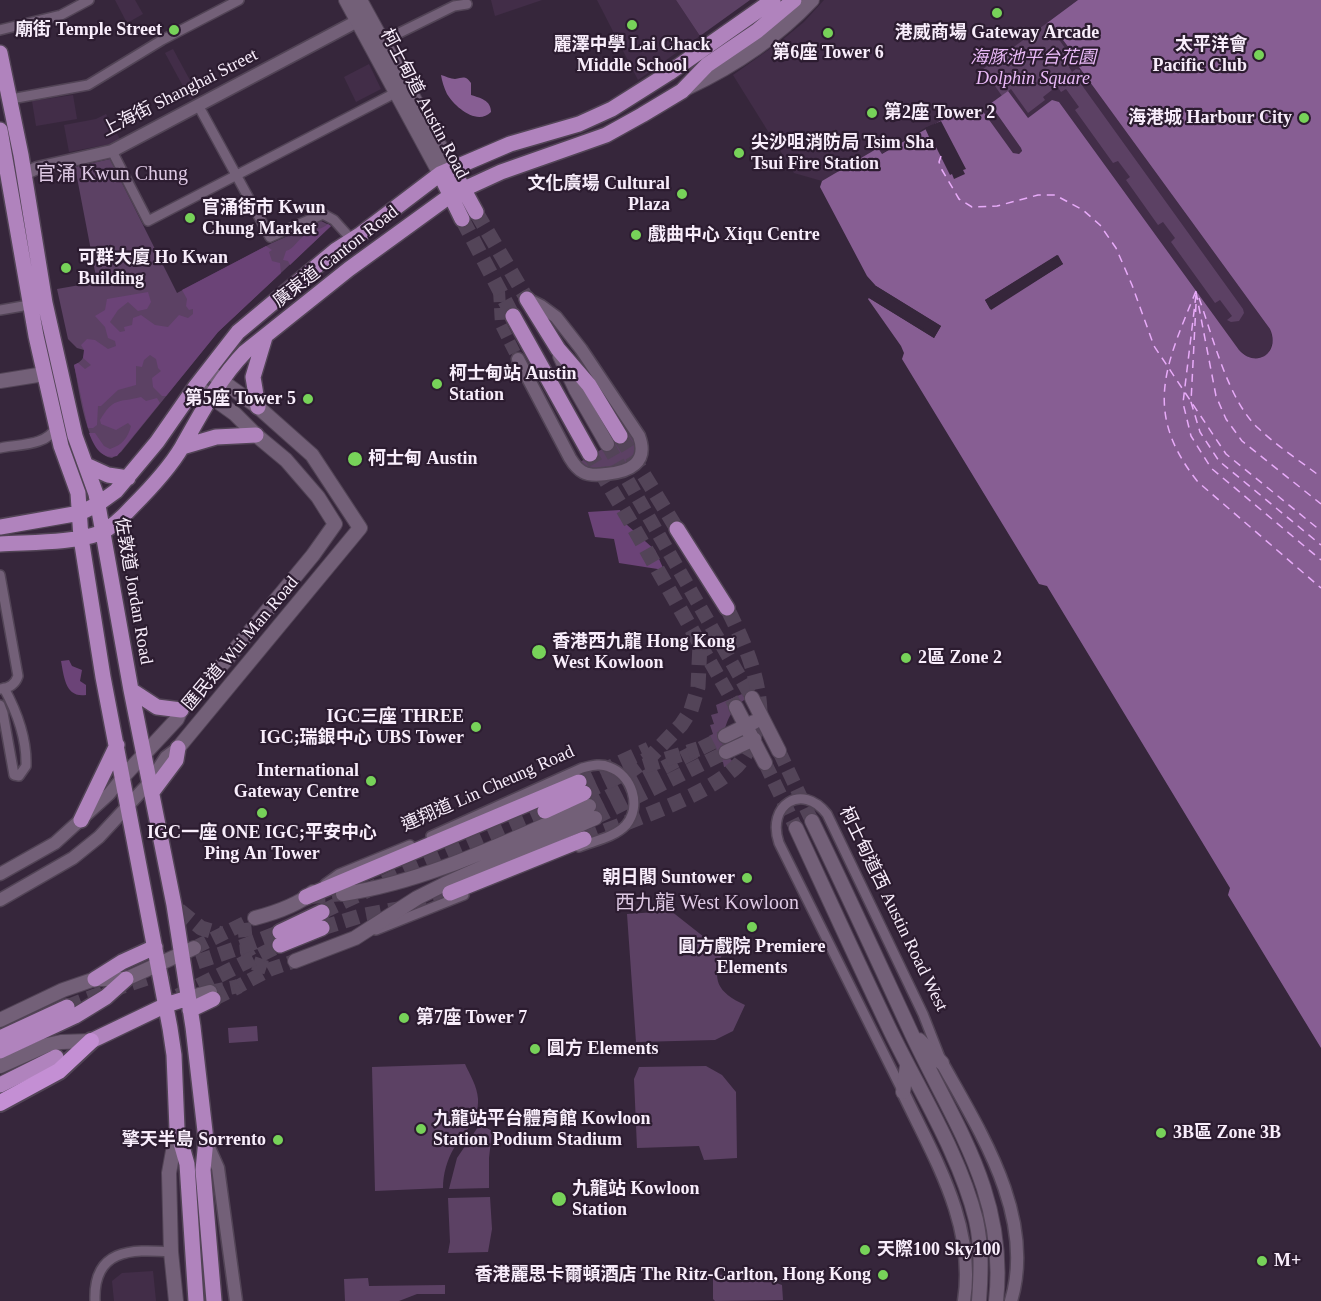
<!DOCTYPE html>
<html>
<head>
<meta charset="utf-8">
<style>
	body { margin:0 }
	canvas { display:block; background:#36263b }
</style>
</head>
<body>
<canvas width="1321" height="1301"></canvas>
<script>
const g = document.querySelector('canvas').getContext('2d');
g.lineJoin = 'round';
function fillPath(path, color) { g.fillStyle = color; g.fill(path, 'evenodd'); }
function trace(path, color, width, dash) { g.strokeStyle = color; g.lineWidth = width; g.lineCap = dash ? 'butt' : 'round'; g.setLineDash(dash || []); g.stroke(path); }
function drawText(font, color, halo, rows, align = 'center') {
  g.font = font + ' "Times New Roman","Noto Sans TC",serif'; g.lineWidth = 4.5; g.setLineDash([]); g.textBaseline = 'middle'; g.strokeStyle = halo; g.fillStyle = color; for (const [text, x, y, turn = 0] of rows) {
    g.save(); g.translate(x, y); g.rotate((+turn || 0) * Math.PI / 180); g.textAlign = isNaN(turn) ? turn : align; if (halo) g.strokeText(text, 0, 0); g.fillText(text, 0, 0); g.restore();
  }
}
fillPath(new Path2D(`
	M115 0H135L143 14 127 23Z
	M491 0H542L495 16Z
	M597 0H676L700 36 638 80Z
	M824 0H1078L1047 23 1053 31 1057 32 1072 53 1071 56 1270 329 1273 341 1269 352 1265 356 1254 359 1248 357 1239 350 1059 102 1052 101 1028 118 990 104 1021 148V152L1017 155 1013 153 981 110 967 120 958 109 941 121 925 128 881 154 878 149 822 181 794 173 733 75 781 41 804 22Z
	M173 49 198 95 190 99 165 53Z
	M369 64 381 89 356 102 344 77Z
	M73 95 77 119 36 126 32 101Z
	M106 114 120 139 110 144 69 152 64 125 96 119Z
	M153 1271 156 1301H114L112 1281 122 1273Z`), '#422d48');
fillPath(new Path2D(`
	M676 0H750L700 36Z
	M1047 23 1073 59 1069 67 1072 72 1076 69 1080 70V74L1076 77 1243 309 1244 313 1239 321 1231 322 1227 320 1232 316 1220 300 1215 303 1171 242 1175 238 1163 222 1158 225 1126 180 1130 177 1118 161 1113 163 1075 110 1079 107 1066 89 1061 92 1057 86 1043 97 1045 100 1028 113 1011 89 1002 96 983 69Z
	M110 159 177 293 272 243 321 221 331 226 218 332 121 452 112 458C86 455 79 387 74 365 81 362 85 358 84 350L77 348 68 339 57 289 97 282 75 167Z
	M633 431C635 435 637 441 637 445 637 471 595 477 580 462Z
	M742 694 746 699C722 712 711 761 746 767L733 770 732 765 724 767 723 762H720L716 748H712L709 736 713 734 710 725 714 724 711 715 718 713 716 705Z
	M671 911 723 952C711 980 717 992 745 1005L733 1031 715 1040 636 1042 627 914Z
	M257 1026 258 1041 229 1043 228 1028Z
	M465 1064C470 1075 477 1086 478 1099 479 1120 464 1132 454 1148 447 1160 443 1174 443 1188L375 1191 372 1067Z
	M706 1066 722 1075 736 1092 737 1158 704 1160 699 1146 637 1148 634 1079 639 1067Z
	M480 1124 492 1131 489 1158V1188L449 1189 457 1158Z
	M490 1197 492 1229 488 1252 448 1253 450 1242 448 1198Z
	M750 1274 782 1285 783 1300 715 1301 713 1299V1275Z
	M368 1278 369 1286 445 1285V1294H417L399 1301H345L344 1279Z`), '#5c4164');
fillPath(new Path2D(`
	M328 224 331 226 290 265 288 261 283 260 286 251C295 248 297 240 305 235 313 230 321 230 328 224Z
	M266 246 272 250 269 252 272 261 280 263 281 273 218 332 166 396H162L153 387 152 378 161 371 158 368 156 359 150 355 144 360 142 367 136 366V385L118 390 101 406H98L97 425 93 428H88L74 365 78 363 85 369 91 365 83 358 84 350 81 345 87 339 95 340 108 349 116 346 115 341 108 338 105 327 95 316 105 310 107 299 148 292 151 302 147 309 138 311 128 302 118 310 110 322 120 332 125 331 124 327 132 325 133 318 141 315 155 325 168 327 179 315 188 318 193 314V309L189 310 186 306 187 299 182 290Z
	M141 397 146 401 157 398 160 403 117 456C101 460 94 446 89 433H95L104 446 110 449C122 445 128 438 131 426L128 423 116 430 101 424 100 420C114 397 117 403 141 397Z
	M620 510 626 524 655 550 664 570 619 563 614 539 595 537 588 512Z
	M69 660 72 666 82 670 80 681 86 685V695C65 698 64 676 61 661Z`), '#6b4377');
fillPath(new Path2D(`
	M1078 0H1321V1048L1228 895 1230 888 1047 586 1039 584 902 359 904 353 901 346 868 299 869 298 934 338 941 326 876 286 867 276 820 187 822 181 878 148 882 154C907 139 934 126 959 109L967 120 982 110 1013 153 1019 154 1022 151 1021 148 990 104 1008 91 1028 118 1052 100 1059 102 1239 350C1256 369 1281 353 1270 329L1071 56 1072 52 1057 32 1053 31 1047 23ZM1058 255 1063 264 990 309 985 300Z
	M441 75C445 76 451 79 455 79 463 78 465 75 471 83V95C480 98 491 100 491 112 477 126 455 107 447 94 444 88 442 81 441 75Z`), '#875e93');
fillPath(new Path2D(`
	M941 121 966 169 963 170 965 174 954 179 952 174 950 175 936 147 934 148 925 128Z
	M1057 255 1063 264 991 310 985 300ZM1056 259 1059 263 991 305 989 301Z
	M876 286 941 326 934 338 869 298 870 295 933 334 937 327 874 289Z`), '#36263b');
trace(new Path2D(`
	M941 156 939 162 942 170 959 199 972 207 997 206 1038 195H1055L1083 210 1100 225 1116 248 1132 285 1154 346 1226 454 1321 531
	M1196 291C1166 365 1142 412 1198 482L1321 588
	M1196 292 1216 396 1226 419 1242 441 1321 504
	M1196 295 1183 403 1191 436 1211 468 1321 560
	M1199 298C1213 337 1228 400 1258 428 1277 446 1300 461 1321 477
	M1196 304 1191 402 1200 432 1219 461 1321 545`), '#e8abf9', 1.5, [8, 6]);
trace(new Path2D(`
	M499 290 501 325 518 359`), '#534458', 12, [12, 6]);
trace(new Path2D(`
	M607 444 752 698
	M700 644 736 707
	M779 751 812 821
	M765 763 796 828
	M589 806 725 736
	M595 818 726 752
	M311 897 343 894
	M244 923 247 952 253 963 271 969
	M194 948 255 918
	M210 992 239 986 271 969 295 961`), '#534458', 14, [14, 7]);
trace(new Path2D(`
	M476 212 527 299
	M462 219 513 316
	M620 436 677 529
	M644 766 698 749
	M579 782 649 749
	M584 793 632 770 651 756 681 725 691 710 698 687 700 644 627 516 590 454
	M584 839C628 821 704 798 737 766 747 756 760 727 760 712 759 675 743 640 727 608
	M179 910 201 928 221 934
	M322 912 412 869 545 811
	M322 928 360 916 409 907 450 893
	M178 996 280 945
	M213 999 239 986
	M67 1007C137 978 210 961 280 932`), '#534458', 15, [15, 8]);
const minor = new Path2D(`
	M0 30 61 15 89 0
	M383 41 454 6 467 4
	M11 99 88 85 162 40 239 0
	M198 105 270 237 323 214 334 220 352 240
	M112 151 148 221 397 92
	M0 310 29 305
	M0 448C19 444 47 446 56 427
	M0 575 18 676C15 685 9 688 0 689
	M0 705 3 713 14 775 19 776 26 766C27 738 17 712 4 688
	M431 836 582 768C591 766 600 763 609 767 632 775 642 806 626 825 615 837 594 841 579 847
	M325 884 339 874 410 845
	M376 930 464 895
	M903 1092 779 843C766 805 802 782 827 814L923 1014 941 1060
	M95 1301C93 1249 130 1249 171 1252`);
const tertiary = new Path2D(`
	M24 174 37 168 112 151 365 17
	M518 359 570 458C573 463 577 469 583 472 590 476 599 475 606 474 629 472 649 463 639 436L581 349 556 317 541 306 527 299
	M0 874 55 843 109 794 122 778
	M0 900 73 858 99 837 149 783 166 757 178 748
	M942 1063C981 1133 1036 1218 1011 1301
	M903 1092C934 1158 976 1225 964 1301
	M206 1141 218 1168 236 1301`);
const secondary = new Path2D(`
	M346 0 440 174
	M360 0 452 168
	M687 88C732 67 777 37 812 0
	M560 356 576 390 607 444
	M0 381 44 374
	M752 698 779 751
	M736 707 765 763
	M725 736 754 722
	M178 748 360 528 312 455 258 407 208 371
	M726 752 754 739
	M122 778 177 719 181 710 228 658 313 555 335 524 318 497 286 460 256 435 235 414 196 386
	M812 821C845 889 877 959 909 1028 951 1120 1008 1193 996 1301
	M796 828C827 895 858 963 890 1030 919 1090 960 1155 976 1220 982 1247 981 1274 979 1301
	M343 894C430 881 509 840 589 806
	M255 918C274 913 298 905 313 892
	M295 961 355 938 417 898 445 884 595 818
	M188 998 210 992
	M0 1020 63 990 95 979H126L194 948
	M919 1040 942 1063
	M0 1066 47 1045 61 1042 91 1041
	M903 1092 907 1066
	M176 1301 171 1252 169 1173 177 1129`);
const primary = new Path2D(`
	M0 53 21 155 45 303 75 436 96 494 131 690 174 905 193 1027 206 1140 203 1170 214 1301
	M0 130 36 336 61 446 78 493 81 538 103 677 170 1028 174 1055 177 1129 187 1164 196 1301
	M452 168 476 212
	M440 174 462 219
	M527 299 558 349 589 385 620 436
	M513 316 590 454
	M258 407 253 377 265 337
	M182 447 216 437 256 435
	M86 465 108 475 128 478
	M0 527 80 513 98 504 116 491 157 442 196 386 238 332 336 250 361 234 440 174 510 144 579 124 612 109 669 73 773 0
	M677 529 727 608
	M0 544C29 542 74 543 100 533 113 527 123 517 132 507 150 489 169 469 182 447 201 414 218 380 245 352L349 269 451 195 501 172 606 135 642 115 682 91 707 65 757 31 794 0
	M131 690 157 707 181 710
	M152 792 176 760 178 748
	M545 811 584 793
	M81 820 117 745
	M450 893 584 839
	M306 897 579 782
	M280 932 322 912
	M280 945 322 928
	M95 979 122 962 155 947
	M190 1010 213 999
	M0 1038 67 1007
	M91 1041 166 1005 188 998
	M0 1051 75 1016 106 997 126 979
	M0 1085 56 1057`);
const trunk = new Path2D(`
	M0 1103 59 1071 91 1041`);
trace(minor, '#524456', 12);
trace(tertiary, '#524456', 15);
trace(secondary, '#524456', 16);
trace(primary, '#524456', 18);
trace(trunk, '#524456', 20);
trace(minor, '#736078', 9);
trace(tertiary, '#736078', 12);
trace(secondary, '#736078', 14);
trace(primary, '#b083bd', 15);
trace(trunk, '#c48fd4', 16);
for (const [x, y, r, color] of [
	[997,13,6,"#77d259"],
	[632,25,6,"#77d259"],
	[174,30,6,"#77d259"],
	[828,33,6,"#77d259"],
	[1259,55,6,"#77d259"],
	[872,113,6,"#77d259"],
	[1304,118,6,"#77d259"],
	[739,153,6,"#77d259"],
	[682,194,6,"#77d259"],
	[190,218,6,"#77d259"],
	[636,235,6,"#77d259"],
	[66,268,6,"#77d259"],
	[437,384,6,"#77d259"],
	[308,399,6,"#77d259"],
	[355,459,8,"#77d259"],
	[539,652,8,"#77d259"],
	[906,658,6,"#77d259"],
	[476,727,6,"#77d259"],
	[371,781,6,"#77d259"],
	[262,813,6,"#77d259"],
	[747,878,6,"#77d259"],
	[752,927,6,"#77d259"],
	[404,1018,6,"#77d259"],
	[535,1049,6,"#77d259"],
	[421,1129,6,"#77d259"],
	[1161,1133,6,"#77d259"],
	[278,1140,6,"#77d259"],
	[559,1199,8,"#77d259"],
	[865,1250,6,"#77d259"],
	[1262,1261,6,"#77d259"],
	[883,1275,6,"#77d259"]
]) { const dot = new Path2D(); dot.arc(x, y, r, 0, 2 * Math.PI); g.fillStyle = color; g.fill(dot); trace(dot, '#2c1c30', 2); }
drawText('bold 18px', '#f8edfb', '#2c1c30', [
	["廟街 Temple Street",162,30,"right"],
	["港威商場 Gateway Arcade",997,33,"center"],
	["麗澤中學 Lai Chack",632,45,"center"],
	["Middle School",632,66,"center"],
	["太平洋會",1247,45,"right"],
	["Pacific Club",1247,66,"right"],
	["第6座 Tower 6",828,53,"center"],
	["第2座 Tower 2",884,113],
	["海港城 Harbour City",1292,118,"right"],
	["尖沙咀消防局 Tsim Sha",751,143],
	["Tsui Fire Station",751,164],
	["文化廣場 Cultural",670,184,"right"],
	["Plaza",670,205,"right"],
	["官涌街市 Kwun",202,208],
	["Chung Market",202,229],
	["戲曲中心 Xiqu Centre",648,235],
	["可群大廈 Ho Kwan",78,258],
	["Building",78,279],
	["柯士甸站 Austin",449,374],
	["Station",449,395],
	["第5座 Tower 5",296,399,"right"],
	["柯士甸 Austin",368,459],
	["香港西九龍 Hong Kong",552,642],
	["West Kowloon",552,663],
	["2區 Zone 2",918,658],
	["IGC三座 THREE",464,717,"right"],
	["IGC;瑞銀中心 UBS Tower",464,738,"right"],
	["International",359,771,"right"],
	["Gateway Centre",359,792,"right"],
	["IGC一座 ONE IGC;平安中心",262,833,"center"],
	["Ping An Tower",262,854,"center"],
	["朝日閣 Suntower",735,878,"right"],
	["圓方戲院 Premiere",752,947,"center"],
	["Elements",752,968,"center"],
	["第7座 Tower 7",416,1018],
	["圓方 Elements",547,1049],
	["九龍站平台體育館 Kowloon",433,1119],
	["Station Podium Stadium",433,1140],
	["3B區 Zone 3B",1173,1133],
	["擎天半島 Sorrento",266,1140,"right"],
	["九龍站 Kowloon",572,1189],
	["Station",572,1210],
	["天際100 Sky100",877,1250],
	["M+",1274,1261],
	["香港麗思卡爾頓酒店 The Ritz-Carlton, Hong Kong",871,1275,"right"]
], 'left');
drawText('italic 18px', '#eabaf8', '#2c1c30', [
	["海豚池平台花園",1033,58],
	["Dolphin Square",1033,79]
]);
drawText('18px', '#f8edfb', '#2c1c30', [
	["上海街 Shanghai Street",180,93,-27],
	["柯士甸道 Austin Road",424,104,62],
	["廣東道 Canton Road",336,257,-38],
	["佐敦道 Jordan Road",133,591,80],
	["匯民道 Wui Man Road",241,644,-50],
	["連翔道 Lin Cheung Road",488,789,-24],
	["柯士甸道西 Austin Road West",893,909,64]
]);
drawText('20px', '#dec9e4', '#2c1c30', [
	["官涌 Kwun Chung",112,175],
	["西九龍 West Kowloon",707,904]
]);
</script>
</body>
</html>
